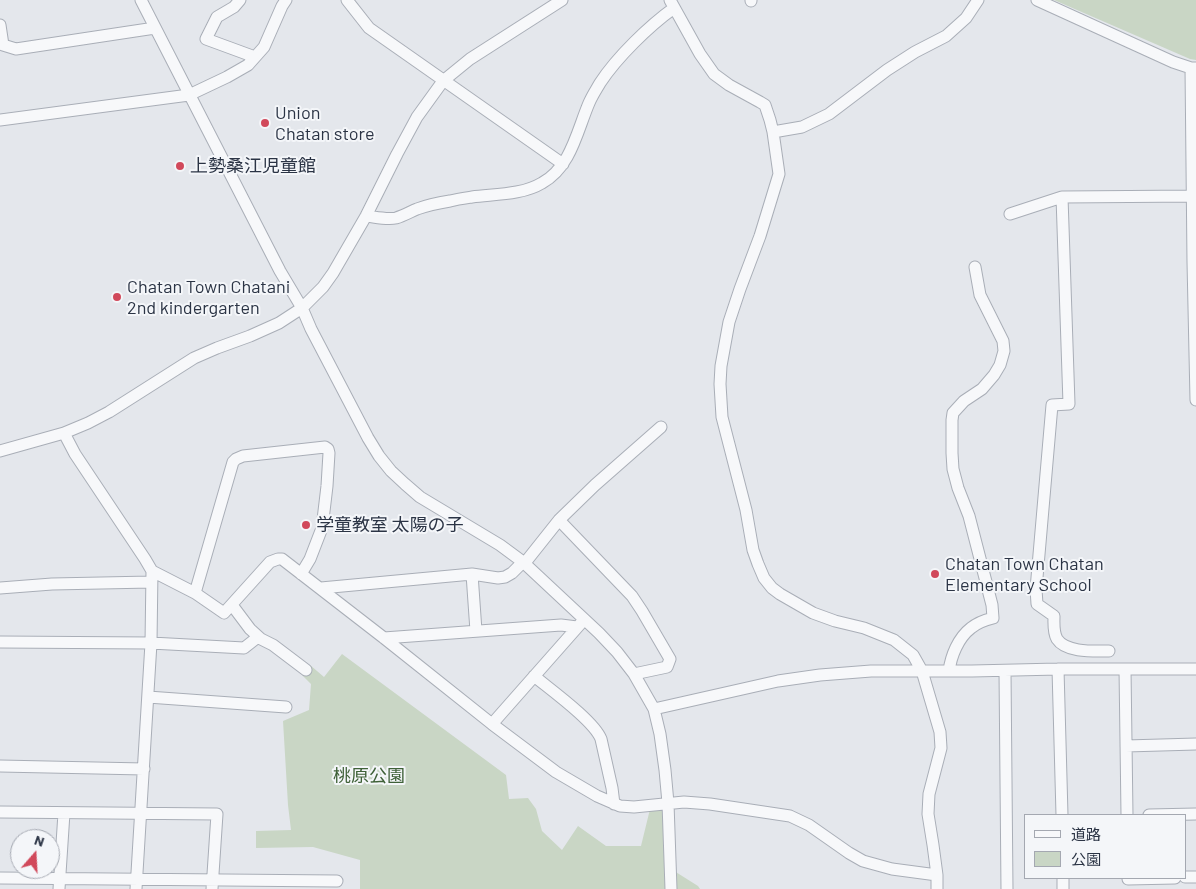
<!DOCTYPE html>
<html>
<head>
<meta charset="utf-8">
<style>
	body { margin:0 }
	#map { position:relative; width:1196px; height:889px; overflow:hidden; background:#e4e7ec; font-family:Barlow,"Noto Sans JP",sans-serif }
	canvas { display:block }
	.legend { position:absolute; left:1024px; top:814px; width:162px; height:65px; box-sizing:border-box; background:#f4f6f9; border:1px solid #a4a8b1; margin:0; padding:6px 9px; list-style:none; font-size:15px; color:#2b3445 }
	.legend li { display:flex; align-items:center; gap:10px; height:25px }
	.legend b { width:25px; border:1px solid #a4a8b1 }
	.north { position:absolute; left:10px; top:829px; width:50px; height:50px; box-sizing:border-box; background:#f4f6f9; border:1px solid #a4a8b1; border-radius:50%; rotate:19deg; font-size:14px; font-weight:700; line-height:20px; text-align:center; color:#2b3445 }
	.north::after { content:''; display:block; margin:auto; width:18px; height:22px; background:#d1495b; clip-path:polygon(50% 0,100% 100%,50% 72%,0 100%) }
</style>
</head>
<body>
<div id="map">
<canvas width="1196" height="889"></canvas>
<ul class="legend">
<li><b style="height:6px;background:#f7f8fa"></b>道路</li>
<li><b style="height:14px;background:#c9d6c5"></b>公園</li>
</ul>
<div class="north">N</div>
</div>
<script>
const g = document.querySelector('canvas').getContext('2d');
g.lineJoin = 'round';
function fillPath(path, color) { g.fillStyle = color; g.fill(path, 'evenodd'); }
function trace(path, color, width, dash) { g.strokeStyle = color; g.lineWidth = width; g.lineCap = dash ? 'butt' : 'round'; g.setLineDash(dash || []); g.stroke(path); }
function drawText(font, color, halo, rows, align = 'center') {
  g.font = font + ' Barlow,"Noto Sans JP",sans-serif'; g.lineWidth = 4; g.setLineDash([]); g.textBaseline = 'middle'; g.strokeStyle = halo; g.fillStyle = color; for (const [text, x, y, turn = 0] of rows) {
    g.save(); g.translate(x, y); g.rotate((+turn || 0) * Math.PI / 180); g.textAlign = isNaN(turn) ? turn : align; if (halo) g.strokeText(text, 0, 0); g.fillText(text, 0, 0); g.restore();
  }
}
fillPath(new Path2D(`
	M1054 0H1196V60L1190 59Z
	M342 654 506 775 509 799 528 798 536 809 542 831 562 850 578 826 606 846H641L651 805 668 803 671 869 698 886 700 889H360V860L313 847 256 848V831L291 830 288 805 283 721 309 710 311 684 302 675 310 665 324 677Z`), '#c9d6c5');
const minor = new Path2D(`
	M141 0 280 271 302 308 311 329 368 438 379 456 391 471 405 484 420 497 500 545 523 562 599 633 617 652 634 674 654 709 660 734 665 770 668 803 671 889
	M240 0 234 7 217 17 206 39 255 57
	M347 0 369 28 563 164
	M670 0 700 54 714 74 729 85 760 102 765 105 770 120 773 132 779 174 760 236 740 289 729 322 721 366 720 384 722 417 746 510 753 550 758 564 764 578 772 588 780 594 813 613 835 621 864 628 894 640 913 655 922 671 940 732 941 748 929 794 928 814 933 845 937 875V889
	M1037 0 1173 62 1191 68H1196
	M751 1V0
	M0 25 3 45 16 49 155 28
	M1191 68 1193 262 1196 400
	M0 120 189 95 227 77 248 65 264 47 282 6 286 0
	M773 132 802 127 829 114 887 70 915 52 946 36 966 18 978 0
	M1062 197 1069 404 1052 405 1036 589 1037 604 1054 616C1054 623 1053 632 1057 639 1066 653 1095 651 1109 651
	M1010 214 1062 197 1196 196
	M366 216C375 217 387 220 396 218 403 216 410 212 417 209 428 205 438 203 450 201 457 199 465 198 472 197 495 194 522 195 542 183 571 167 577 131 589 103 592 96 596 90 600 83 617 57 649 26 674 8
	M64 433 75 454 145 559 152 571 151 643 136 889
	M0 451 64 433 88 423 109 412 194 358 217 348 250 336 279 323 302 308 323 287 333 273 366 216 397 154 417 117 443 81 470 59 562 0
	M559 520 632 596 642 611 670 659 667 667 634 674
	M524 564 559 520 595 485 661 427
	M152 571 195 593 224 613 270 562 278 559H282L384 638 492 724 556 772 597 796 620 806 634 807 684 802 710 804 790 816 809 825 849 853 863 861 892 869 937 875
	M472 574 476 631
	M0 588 52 584 151 582
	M321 588 472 574 498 578 505 577 512 573 523 562
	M195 593 233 462 236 459 243 456 325 447 328 449 329 453 327 486 322 528 310 559 301 574
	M232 605 250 629 261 639 273 645 306 670
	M384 638 561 625 577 627
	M0 642 151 643 244 648 258 637
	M1058 669 1062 815
	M1125 669 1127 815
	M949 671C951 656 958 638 971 628 977 623 985 620 993 618L992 605 969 516 958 488 953 469 952 453V420L953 413 964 401 982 389 994 375 1000 365 1004 351 1003 341 980 295 975 267
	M1005 671 1007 889
	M534 676C551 690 594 721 601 739L612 788 614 804
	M148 697 286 707
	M654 709 778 681 820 675 871 671H972L1058 669H1196
	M492 724 582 622
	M1126 746 1196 744
	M0 766 144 769
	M0 812 217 814 212 889
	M1149 815 1196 814
	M1185 877H1196
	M0 878 337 881
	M1063 878V889
	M1128 879 1175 878
	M59 889 64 813`);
trace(minor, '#a9aeb7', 13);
trace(minor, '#f7f8fa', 11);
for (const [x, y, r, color] of [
	[265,123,5,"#d1495b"],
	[180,166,5,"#d1495b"],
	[117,297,5,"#d1495b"],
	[306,525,5,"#d1495b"],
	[935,574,5,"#d1495b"]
]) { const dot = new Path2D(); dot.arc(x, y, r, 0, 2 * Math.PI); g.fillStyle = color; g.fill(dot); trace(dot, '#f4f6f9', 2); }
drawText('18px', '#2b3445', '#f4f6f9', [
	["Union",275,113],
	["Chatan store",275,134],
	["上勢桑江児童館",190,166],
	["Chatan Town Chatani",127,287],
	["2nd kindergarten",127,308],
	["学童教室 太陽の子",316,525],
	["Chatan Town Chatan",945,564],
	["Elementary School",945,585]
], 'left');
drawText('18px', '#3f6138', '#f4f6f9', [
	["桃原公園",369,776]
]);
</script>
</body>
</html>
